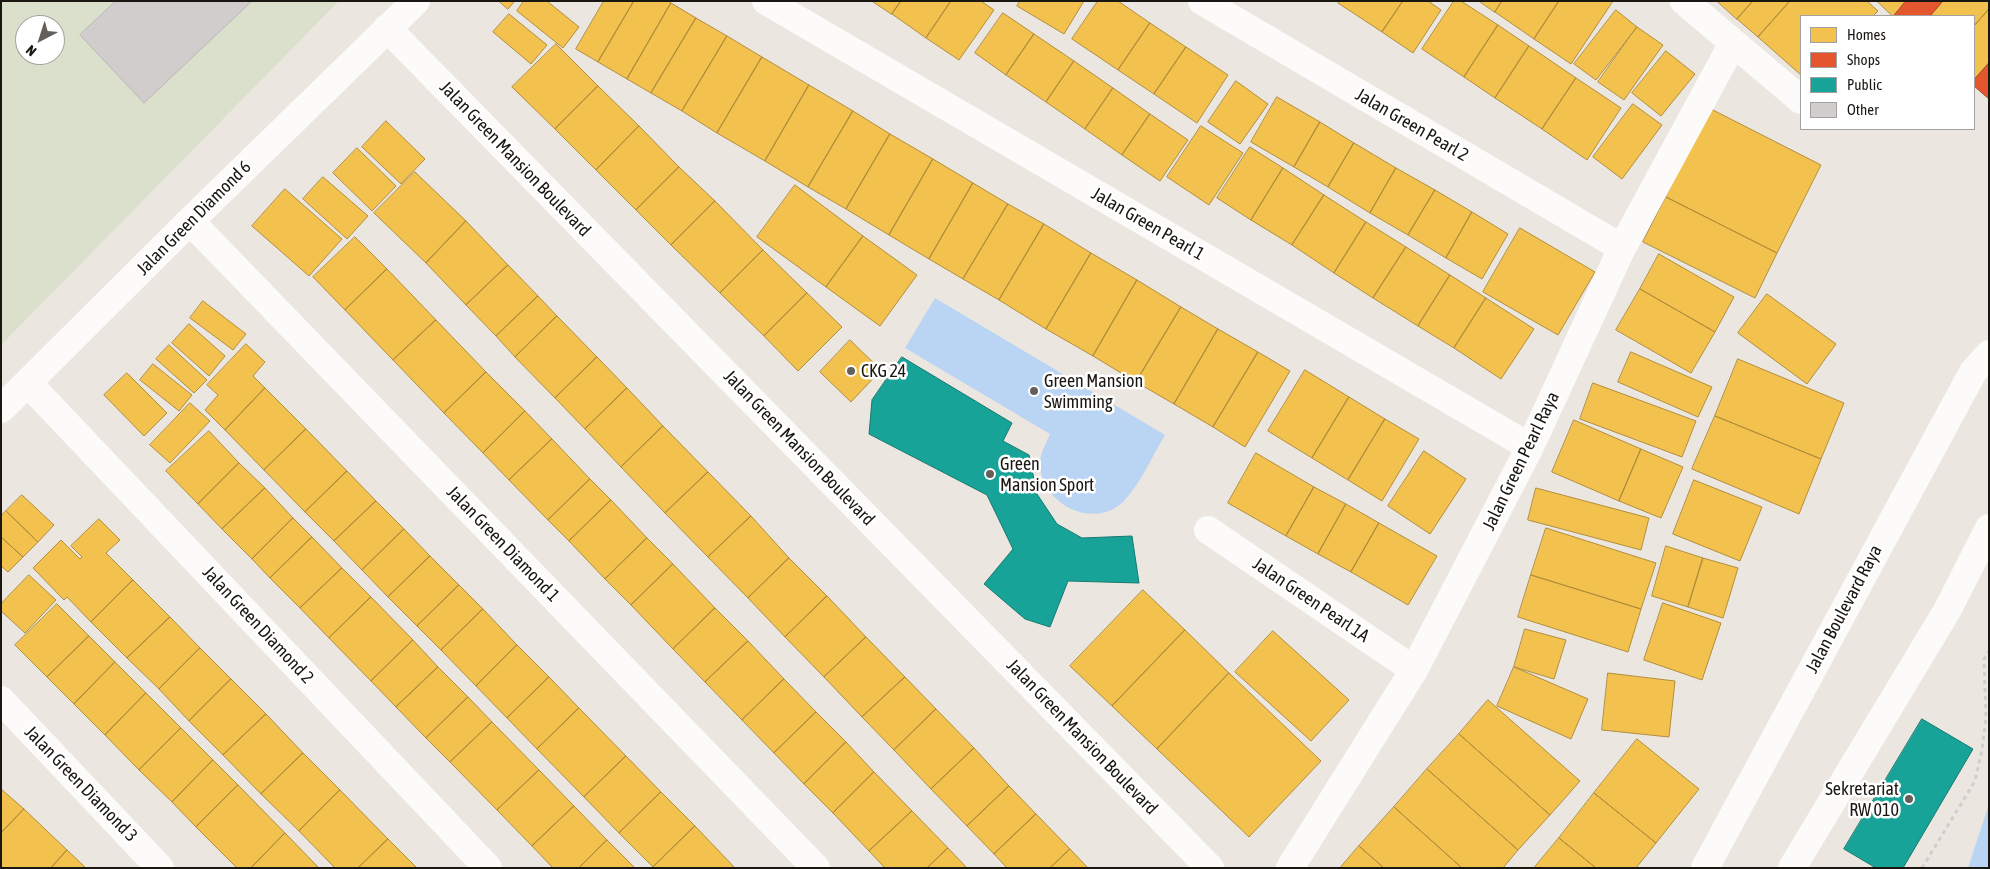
<!DOCTYPE html>
<html>
<head>
<meta charset="utf-8">
<style>
	body { margin:0 }
	#map { position:relative; width:1990px; height:869px; overflow:hidden; background:#ece6e0; font-family:"Asap Condensed",sans-serif }
	canvas { display:block }
	.frame { position:absolute; inset:0; border:2px solid #1a1712; pointer-events:none }
	.legend { position:absolute; left:1800px; top:15px; width:175px; height:115px; box-sizing:border-box; background:#fff; border:1px solid #a3a2a0; margin:0; padding:6px 9px; list-style:none; font-size:15px; color:#1a1712 }
	.legend li { display:flex; align-items:center; gap:10px; height:25px }
	.legend b { width:25px; border:1px solid #a3a2a0 }
	.north { position:absolute; left:15px; top:15px; width:50px; height:50px; box-sizing:border-box; background:#fff; border:1px solid #a3a2a0; border-radius:50%; rotate:220deg; font-size:14px; font-weight:700; line-height:20px; text-align:center; color:#1a1712 }
	.north::after { content:''; display:block; margin:auto; width:18px; height:22px; background:#645f5a; clip-path:polygon(50% 0,100% 100%,50% 72%,0 100%) }
</style>
</head>
<body>
<div id="map">
<canvas width="1990" height="869"></canvas>
<div class="frame"></div>
<ul class="legend">
<li><b style="height:14px;background:#f2c14e"></b>Homes</li>
<li><b style="height:14px;background:#e4572e"></b>Shops</li>
<li><b style="height:14px;background:#17a398"></b>Public</li>
<li><b style="height:14px;background:#d1cdcc"></b>Other</li>
</ul>
<div class="north">N</div>
</div>
<script>
const g = document.querySelector('canvas').getContext('2d');
g.lineJoin = 'round';
function fillPath(path, color) { g.fillStyle = color; g.fill(path, 'evenodd'); }
function trace(path, color, width, dash) { g.strokeStyle = color; g.lineWidth = width; g.lineCap = dash ? 'butt' : 'round'; g.setLineDash(dash || []); g.stroke(path); }
function drawText(font, color, halo, rows, align = 'center') {
  g.font = font + ' "Asap Condensed",sans-serif'; g.lineWidth = 5; g.setLineDash([]); g.textBaseline = 'middle'; g.strokeStyle = halo; g.fillStyle = color; for (const [text, x, y, turn = 0] of rows) {
    g.save(); g.translate(x, y); g.rotate((+turn || 0) * Math.PI / 180); g.textAlign = isNaN(turn) ? turn : align; if (halo) g.strokeText(text, 0, 0); g.fillText(text, 0, 0); g.restore();
  }
}
fillPath(new Path2D(`
	M1 1H339L1 345ZM25 25H55V55H25Z`), '#dbe0cc');
fillPath(new Path2D(`
	M935 298 1165 435C1153 455 1140 484 1124 501 1095 530 1044 506 1040 467 1039 454 1046 444 1050 434L905 348Z
	M1989 804V868H1968Z`), '#bad4f3');
const homes = new Path2D(`
	M499 1H515L508 9Z
	M524 1H547L579 27 563 48 517 11Z
	M604 1H634L598 62 576 49Z
	M634 1H668L671 3 627 79 598 62Z
	M872 1H901L892 14Z
	M901 1H951L926 38 892 14Z
	M951 1H981L994 10 959 60 926 38Z
	M1020 1H1084L1064 34 1017 6Z
	M1098 1H1118L1150 23 1118 70 1072 39Z
	M1340 1H1403L1382 32 1338 3Z
	M1403 1H1428L1441 10 1413 53 1382 32Z
	M1454 1H1461L1498 25 1464 77 1422 49Z
	M1479 1H1502L1495 12Z
	M1502 1H1559L1534 39 1495 12Z
	M1559 1H1613L1571 64 1534 39Z
	M1717 1H1753L1737 19Z
	M1753 1H1790L1758 37 1737 19Z
	M1790 1H1867L1878 11 1873 16H1801V75L1758 37Z
	M1877 1H1906L1893 16Z
	M1943 1H1989V9L1974 26V16H1930Z
	M671 3 696 18 651 93 627 79Z
	M1989 9V63L1974 80V26Z
	M1616 10 1637 27 1596 80 1574 64Z
	M1003 13 1034 34 1006 75 975 53Z
	M509 14 547 45 531 64 493 32Z
	M696 18 727 36 682 111 651 93Z
	M1150 23 1186 47 1154 94 1118 70Z
	M1498 25 1529 46 1495 98 1464 77Z
	M1637 27 1663 45 1624 100 1598 82Z
	M1034 34 1074 61 1046 102 1006 75Z
	M727 36 762 57 717 133 682 111Z
	M556 44 598 86 555 129 512 87Z
	M1529 46 1576 78 1542 129 1495 98Z
	M1186 47 1228 75 1197 123 1154 94Z
	M1666 51 1695 74 1661 116 1632 93Z
	M762 57 809 85 765 161 717 133Z
	M1074 61 1113 88 1085 129 1046 102Z
	M1576 78 1621 108 1587 160 1542 129Z
	M1236 81 1268 104 1240 144 1208 122Z
	M809 85 853 111 808 187 765 161Z
	M598 86 639 126 596 170 555 129Z
	M1113 88 1150 114 1122 155 1085 129Z
	M1277 97 1320 122 1294 167 1251 142Z
	M1633 104 1662 125 1622 179 1593 157Z
	M1709 108 1821 165 1777 253 1666 197Z
	M853 111 890 134 846 209 808 187Z
	M1150 114 1188 140 1160 181 1122 155Z
	M386 121 425 159 401 184 362 147Z
	M1320 122 1354 143 1328 187 1294 167Z
	M639 126 679 167 636 210 596 170Z
	M1201 126 1243 153 1209 205 1167 177Z
	M890 134 933 159 889 235 846 209Z
	M1354 143 1396 168 1370 213 1328 187Z
	M1250 147 1283 168 1251 220 1217 198Z
	M357 148 396 186 372 211 333 173Z
	M933 159 973 183 929 259 889 235Z
	M679 167 715 201 671 245 636 210Z
	M1283 168 1324 195 1292 245 1251 220Z
	M1396 168 1435 190 1408 235 1370 213Z
	M415 172 466 221 426 263 374 213Z
	M323 177 368 216 347 239 303 199Z
	M973 183 1008 204 963 279 929 259Z
	M795 185 863 236 826 287 757 237Z
	M285 189 342 239 309 276 252 226Z
	M1435 190 1472 212 1446 258 1408 235Z
	M1324 195 1366 222 1334 273 1292 245Z
	M1666 197 1777 253 1755 298 1643 242Z
	M715 201 763 250 720 293 671 245Z
	M1008 204 1044 224 999 300 963 279Z
	M1472 212 1508 234 1482 279 1446 258Z
	M466 221 508 265 466 305 426 263Z
	M1366 222 1406 247 1373 298 1334 273Z
	M1044 224 1091 253 1046 329 999 300Z
	M1520 228 1595 272 1558 335 1483 292Z
	M863 236 917 275 880 326 826 287Z
	M355 237 387 269 345 310 313 277Z
	M1406 247 1450 275 1418 326 1373 298Z
	M763 250 807 293 764 336 720 293Z
	M1091 253 1137 280 1093 356 1046 329Z
	M1659 254 1734 297 1715 332 1640 289Z
	M508 265 538 296 496 336 466 305Z
	M387 269 436 320 393 360 345 310Z
	M1450 275 1486 298 1454 348 1418 326Z
	M1137 280 1181 307 1136 382 1093 356Z
	M1640 289 1715 332 1691 373 1616 330Z
	M807 293 842 327 798 371 764 336Z
	M1767 294 1836 344 1807 384 1738 333Z
	M538 296 557 316 515 357 496 336Z
	M1486 298 1534 329 1501 379 1454 348Z
	M203 301 246 334 233 350 190 318Z
	M1181 307 1218 329 1174 404 1136 382Z
	M557 316 597 357 555 398 515 357Z
	M436 320 486 372 444 413 393 360Z
	M189 324 225 356 209 376 172 343Z
	M1218 329 1258 352 1213 427 1174 404Z
	M850 340 881 370 851 402 820 372Z
	M246 344 265 362 253 376 265 388 225 430 205 410 218 395 207 385Z
	M169 345 207 380 194 393 156 359Z
	M1258 352 1290 371 1245 447 1213 427Z
	M1631 352 1712 387 1698 417 1618 382Z
	M597 357 627 388 585 429 555 398Z
	M1738 359 1844 403 1821 459 1715 416Z
	M153 364 192 395 179 411 140 380Z
	M1305 370 1349 397 1312 458 1268 431Z
	M486 372 525 411 483 453 444 413Z
	M127 373 167 413 144 436 104 395Z
	M1593 383 1696 421 1682 457 1580 419Z
	M265 388 306 429 264 470 225 430Z
	M627 388 663 426 621 467 585 429Z
	M1349 397 1385 419 1348 480 1312 458Z
	M190 403 210 421 170 463 150 445Z
	M525 411 552 439 509 480 483 453Z
	M1715 416 1821 459 1799 514 1692 469Z
	M1385 419 1419 439 1382 501 1348 480Z
	M1574 420 1641 449 1619 501 1552 472Z
	M663 426 708 472 665 513 621 467Z
	M306 429 347 471 305 512 264 470Z
	M209 431 239 463 198 504 166 471Z
	M552 439 590 479 548 520 509 480Z
	M1641 449 1683 467 1661 518 1619 501Z
	M1424 451 1466 479 1430 534 1388 506Z
	M1256 453 1314 487 1286 536 1228 503Z
	M239 463 265 488 222 529 198 504Z
	M347 471 376 501 334 541 305 512Z
	M708 472 751 516 708 557 665 513Z
	M590 479 611 500 569 541 548 520Z
	M1694 480 1762 507 1740 561 1673 534Z
	M1314 487 1346 504 1318 554 1286 536Z
	M265 488 293 518 252 559 222 529Z
	M1536 488 1649 518 1641 550 1528 520Z
	M22 495 54 525 38 542 6 511Z
	M611 500 647 538 605 579 569 541Z
	M376 501 404 529 362 570 334 541Z
	M1346 504 1379 523 1351 572 1318 554Z
	M6 511 38 542 23 557 1 537V516Z
	M751 516 789 558 748 598 708 557Z
	M293 518 312 537 270 578 252 559Z
	M99 519 120 540 106 553 133 580 91 622 67 597 64 600 33 568 61 540 80 559 82 557 71 546Z
	M1379 523 1437 556 1408 605 1351 572Z
	M1546 528 1656 563 1641 609 1531 575Z
	M404 529 430 556 388 597 362 570Z
	M1 537 23 557 8 572 1 566Z
	M312 537 342 568 300 608 270 578Z
	M647 538 673 564 631 605 605 579Z
	M1666 546 1703 558 1688 607 1652 596Z
	M430 556 459 585 417 626 388 597Z
	M789 558 827 596 785 637 748 598Z
	M1703 558 1738 568 1723 618 1688 607Z
	M673 564 715 608 673 649 631 605Z
	M342 568 371 597 329 638 300 608Z
	M29 575 56 600 25 633 1 611V604Z
	M1531 575 1641 609 1628 652 1518 617Z
	M133 580 170 617 127 658 91 622Z
	M459 585 483 609 441 650 417 626Z
	M1143 590 1185 630 1112 706 1070 666Z
	M827 596 866 637 824 677 785 637Z
	M371 597 413 640 371 681 329 638Z
	M1663 603 1721 623 1702 680 1644 660Z
	M57 604 89 636 47 677 15 645Z
	M715 608 748 641 705 682 673 649Z
	M483 609 517 645 476 686 441 650Z
	M170 617 200 648 159 689 127 658Z
	M1525 629 1566 640 1554 679 1514 667Z
	M1185 630 1229 673 1157 749 1112 706Z
	M1273 631 1349 700 1311 741 1235 672Z
	M89 636 115 662 74 704 47 677Z
	M866 637 905 677 862 717 824 677Z
	M413 640 438 667 396 707 371 681Z
	M748 641 784 679 742 720 705 682Z
	M517 645 549 677 507 718 476 686Z
	M200 648 231 679 189 721 159 689Z
	M115 662 146 693 105 735 74 704Z
	M438 667 468 697 426 738 396 707Z
	M1514 667 1588 699 1571 739 1497 706Z
	M1229 673 1321 761 1249 837 1157 749Z
	M1608 673 1675 681 1669 737 1602 730Z
	M549 677 579 708 537 749 507 718Z
	M905 677 936 709 894 750 862 717Z
	M231 679 266 714 223 755 189 721Z
	M784 679 816 712 774 753 742 720Z
	M146 693 181 728 139 770 105 735Z
	M468 697 492 722 450 762 426 738Z
	M1488 700 1580 781 1550 815 1459 734Z
	M579 708 626 756 584 797 537 749Z
	M936 709 974 748 931 789 894 750Z
	M816 712 846 742 804 784 774 753Z
	M266 714 303 753 261 794 223 755Z
	M492 722 539 770 497 810 450 762Z
	M181 728 213 760 172 802 139 770Z
	M1459 734 1550 815 1518 850 1427 769Z
	M1637 739 1699 789 1656 843 1594 793Z
	M846 742 874 772 833 813 804 784Z
	M974 748 1009 786 967 826 931 789Z
	M303 753 340 790 299 831 261 794Z
	M626 756 661 792 619 833 584 797Z
	M213 760 238 785 196 827 172 802Z
	M1427 769 1518 850 1503 868H1462L1394 807Z
	M539 770 574 806 532 846 497 810Z
	M874 772 912 811 869 851 833 813Z
	M238 785 285 833 251 868H237L196 827Z
	M1009 786 1036 814 994 854 967 826Z
	M1 789 24 809 1 833Z
	M340 790 388 839 358 868H335L299 831Z
	M661 792 695 826 653 867 619 833Z
	M1594 793 1656 843 1636 868H1596L1559 838Z
	M574 806 607 840 579 868H553L532 846Z
	M1394 807 1462 868H1384L1359 846Z
	M24 809 67 850 51 868H1V833Z
	M912 811 948 848 927 868H885L869 851Z
	M1036 814 1070 849 1050 868H1007L994 854Z
	M695 826 735 868H654L653 867Z
	M285 833 319 868H251Z
	M1559 838 1596 868H1534Z
	M388 839 417 868H358Z
	M607 840 635 868H579Z
	M1359 846 1384 868H1340Z
	M948 848 967 868H927Z
	M1070 849 1088 868H1050Z
	M67 850 86 868H51Z`);
fillPath(homes, '#f2c14e');
trace(homes, '#b18e3c', 1);
const shops = new Path2D(`
	M1906 1H1943L1930 16H1894Z
	M1989 63V99L1974 86V80Z`);
fillPath(shops, '#e4572e');
trace(shops, '#a74426', 1);
const public = new Path2D(`
	M902 357 1012 423 1003 441 1029 455 1037 494 1057 524 1082 538 1132 536 1139 583 1068 581 1050 627 1025 619 984 584 1013 549 987 495 869 434 872 400Z
	M1922 719 1973 749 1903 868H1876L1844 849Z`);
fillPath(public, '#17a398');
trace(public, '#187970', 1);
const building = new Path2D(`
	M116 1H252L144 103 80 35Z`);
fillPath(building, '#d1cdcc');
trace(building, '#bbb7b6', 1);
trace(new Path2D(`
	M1922 868 1975 781 1982 750 1986 717 1984 659 1989 651`), '#d0cecc', 3, [4, 4]);
trace(new Path2D(`
	M766 1 1530 447
	M1202 1 1622 248
	M1684 1 1801 100
	M387 28 1210 868
	M190 221 816 868
	M28 383 488 868
	M1 409 190 221 416 1
	M1208 530 1414 670
	M1 700 160 868
	M1290 868 1414 670 1530 447 1622 248 1733 43
	M1705 868 1973 372 1989 354
	M1792 868 1948 609 1989 528`), '#fcfbfa', 28);
for (const [x, y, r, color] of [
	[851,371,5,"#645f5a"],
	[1034,391,5,"#645f5a"],
	[990,474,5,"#645f5a"],
	[1909,799,5,"#645f5a"]
]) { const dot = new Path2D(); dot.arc(x, y, r, 0, 2 * Math.PI); g.fillStyle = color; g.fill(dot); trace(dot, '#fff', 2); }
drawText('18px', '#1a1712', '#fff', [
	["Jalan Green Pearl 2",1412,125,30],
	["Jalan Green Mansion Boulevard",515,159,46],
	["Jalan Green Diamond 6",194,218,-45],
	["Jalan Green Pearl 1",1148,224,30],
	["Jalan Green Mansion Boulevard",799,448,46],
	["Jalan Green Pearl Raya",1521,461,-64],
	["Jalan Green Diamond 1",503,544,46],
	["Jalan Green Pearl 1A",1311,600,34],
	["Jalan Boulevard Raya",1844,609,-62],
	["Jalan Green Diamond 2",258,625,47],
	["Jalan Green Mansion Boulevard",1082,737,46],
	["Jalan Green Diamond 3",81,784,46]
]);
drawText('18px', '#1a1712', '#fff', [
	["CKG 24",861,371],
	["Green Mansion",1044,381],
	["Swimming",1044,402],
	["Green",1000,464],
	["Mansion Sport",1000,485],
	["Sekretariat",1899,789,"right"],
	["RW 010",1899,810,"right"]
], 'left');
</script>
</body>
</html>
